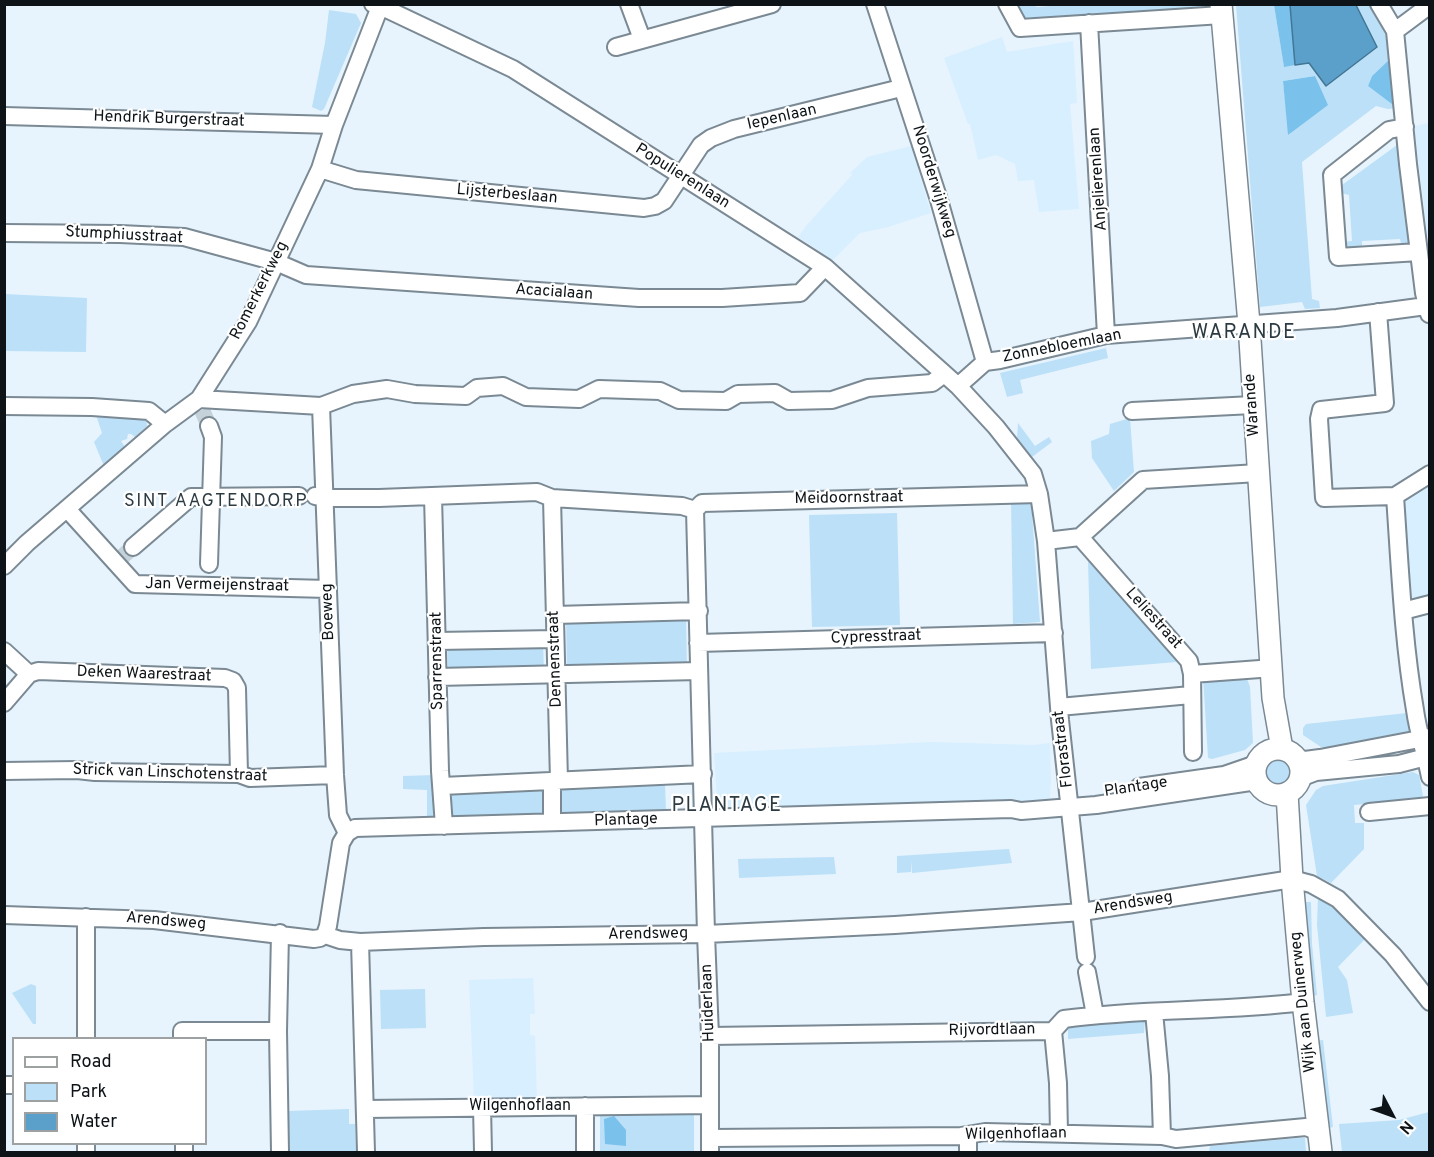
<!DOCTYPE html>
<html>
<head>
<meta charset="utf-8">
<style>
	body { margin:0 }
	#map { position:relative; width:1434px; height:1157px; overflow:hidden; background:#e7f4fd; font-family:Overpass,sans-serif }
	canvas { display:block }
	.frame { position:absolute; inset:0; border:6px solid #0d1316; pointer-events:none }
	.legend { position:absolute; left:12px; top:1037px; width:195px; height:108px; box-sizing:border-box; background:#fff; border:2px solid #9ea1a2; margin:0; padding:8px 10px; list-style:none; font-size:18px; color:#0d1316 }
	.legend li { display:flex; align-items:center; gap:12px; height:30px }
	.legend b { width:30px; border:2px solid #9ea1a2 }
	.north { position:absolute; left:1362px; top:1085px; width:60px; height:60px; -webkit-text-stroke:4px #fff; paint-order:stroke; rotate:131deg; font-size:16px; font-weight:700; line-height:24px; text-align:center; color:#0d1316 }
	.north::after { content:''; display:block; margin:auto; width:21px; height:27px; background:#0d1316; clip-path:polygon(50% 0,100% 100%,50% 72%,0 100%) }
</style>
</head>
<body>
<div id="map">
<canvas width="1434" height="1157"></canvas>
<div class="frame"></div>
<ul class="legend">
<li><b style="height:8px;background:#fff"></b>Road</li>
<li><b style="height:16px;background:#bbe0f8"></b>Park</li>
<li><b style="height:16px;background:#5aa0ca"></b>Water</li>
</ul>
<div class="north">N</div>
</div>
<script>
const g = document.querySelector('canvas').getContext('2d');
g.lineJoin = 'round';
function fillPath(path, color) { g.fillStyle = color; g.fill(path, 'evenodd'); }
function trace(path, color, width, dash) { g.strokeStyle = color; g.lineWidth = width; g.lineCap = dash ? 'butt' : 'round'; g.setLineDash(dash || []); g.stroke(path); }
function drawText(font, color, halo, rows, align = 'center') {
  g.font = font + ' Overpass,sans-serif'; g.lineWidth = 4.5; g.setLineDash([]); g.textBaseline = 'middle'; g.strokeStyle = halo; g.fillStyle = color; for (const [text, x, y, turn = 0] of rows) {
    g.save(); g.translate(x, y); g.rotate((+turn || 0) * Math.PI / 180); g.textAlign = isNaN(turn) ? turn : align; if (halo) g.strokeText(text, 0, 0); g.fillText(text, 0, 0); g.restore();
  }
}
fillPath(new Path2D(`
	M1002 37 1007 52 1073 41 1077 103 1070 104 1079 209 1039 212 1034 180 1018 181 1015 164 996 155 978 160 970 124H968L944 58Z
	M1429 123 1430 241H1428L1414 126Z
	M911 146 931 213 888 227 860 233 833 260 798 237 806 226 852 175 850 173 867 157Z
	M1429 481V600L1409 602 1402 498Z
	M932 742 1034 745 1050 743 1051 780 1049 809 718 818 714 753Z
	M533 978 535 1014H530V1035L535 1036 537 1099 474 1100 469 980Z`), '#d7efff');
fillPath(new Path2D(`
	M1071 4 1206 5 1198 10 1025 18 1017 5H1030L1038 7Z
	M1236 5H1274L1284 66 1309 63 1377 47 1356 5H1369L1388 39 1391 58 1372 76 1368 86 1397 108 1388 109 1376 106 1302 162 1312 299 1319 301 1320 308 1305 309 1302 302 1260 307ZM1315 76 1289 135 1283 81Z
	M329 10 356 14 361 23 324 109 321 111 312 107 325 43Z
	M1397 145 1400 152 1409 247 1402 248 1400 239 1362 241V251H1346L1342 242 1352 241 1349 195 1341 193 1342 185Z
	M4 294 87 298 86 352 5 351Z
	M1106 348 1108 358 1020 380 1023 393 1007 397 1000 373Z
	M96 415 146 417 147 426 135 437 131 434H128L127 439 121 441 125 447 104 466 94 442 102 433Z
	M1130 418 1134 472 1114 491 1092 458 1091 441 1109 434 1110 424Z
	M1018 423 1035 446 1049 437 1052 442 1032 457 1017 439Z
	M1011 500H1031L1040 622 1013 624Z
	M897 513 900 625 812 627 809 515Z
	M1088 561 1173 653 1177 662 1091 669Z
	M686 616 687 668 567 671 566 618Z
	M543 642 544 672 448 674 447 643Z
	M1245 673 1250 687 1253 743 1245 750 1212 759 1208 758 1203 677Z
	M1407 713 1415 735 1338 749 1321 747 1303 735V728L1306 724Z
	M1264 772a15 15 0 1 1 30 0a15 15 0 1 1-30 0Z
	M1413 772 1419 775 1423 796 1419 799 1354 805 1355 823H1364V849L1331 883 1317 876 1306 805 1316 790 1323 786Z
	M436 775 437 806 433 817H427V790L403 789V776Z
	M665 784 666 811 454 818C449 809 446 801 451 792Z
	M1009 849 1012 863 912 873 911 861V872L897 873V856Z
	M834 857 836 874 739 878 738 859Z
	M1318 896 1331 901 1368 936 1338 967 1347 980 1353 1013 1326 1017 1317 925Z
	M1301 902H1311L1312 944 1317 995 1310 996Z
	M31 984 36 986V1024H33L12 993Z
	M425 989 426 1028 381 1029 380 990Z
	M1145 1020 1144 1033 1068 1039V1026L1094 1022Z
	M1323 1040 1333 1127 1325 1129 1315 1041Z
	M349 1109V1124H355L356 1152H288V1111Z
	M1429 1112V1152H1342L1339 1124 1399 1120Z
	M600 1115H694V1151H600Z
	M1299 1138H1305L1306 1152H1209L1210 1146Z`), '#bbe0f8');
fillPath(new Path2D(`
	M1274 5H1290L1295 65 1284 67Z
	M1391 58 1397 108 1368 86 1372 76Z
	M1315 76 1328 105 1288 135 1283 81Z
	M614 1116 626 1130V1146L605 1144 604 1119Z`), '#7ac1ec');
const water = new Path2D(`
	M1290 5H1356L1377 47 1326 86 1309 63 1295 65Z`);
fillPath(water, '#5aa0ca');
trace(water, '#437694', 1.5);
trace(new Path2D(`
	M202 410 209 426
	M122 557 133 547`), '#c6d2da', 16, [16, 8]);
const minor = new Path2D(`
	M373 4 380 6 513 69 825 267 958 386 996 427 1033 474 1039 494 1046 541 1060 720 1086 957
	M629 4 642 39
	M875 4 939 200 985 362
	M1007 4 1020 28 1222 15
	M1379 4 1395 31 1408 164 1424 293 1429 314
	M1089 23 1106 335
	M1395 31 1430 5
	M616 47 772 4
	M4 116 334 125
	M1405 127 1389 130 1332 175 1338 257 1419 252
	M320 169 356 180 644 208 655 206 664 201 701 145 711 138 734 129 901 88
	M4 233 120 234 184 237 276 262 306 275 639 298H722L800 293 825 267
	M1378 312 1385 403 1321 410 1319 419 1324 498 1395 496 1430 474
	M958 386 985 362 1000 360 1106 335 1337 318 1426 306
	M199 399 321 406 353 394 387 389 415 394 466 396 477 388 503 386 526 397 579 399 599 389 660 391 679 400 726 401 738 394 775 393 789 401 832 400 868 388 932 383 944 374
	M4 406 92 407 149 411 165 424
	M321 406 335 775 338 815 347 833
	M1132 411 1253 405
	M209 426 213 437 209 564
	M315 496 324 498H379L537 492 552 498 559 781
	M433 496 440 771 444 826
	M1395 496C1400 568 1403 640 1415 710 1418 733 1426 755 1430 777
	M552 498 682 506 695 510
	M67 509 135 584 328 589
	M695 510 706 934 710 1036V1152
	M695 510 702 503 1039 494
	M1080 537 1189 661 1192 674 1193 752
	M1080 537 1143 480 1258 473
	M1046 541 1080 537
	M133 547 191 497 299 496
	M4 566 27 543 165 424 199 399 248 322 320 169 334 125 381 4
	M1403 611 1430 604
	M555 615 699 611
	M437 641 555 639
	M698 643 1054 633
	M4 651 29 674
	M29 674 38 671 225 678 233 681 237 688 239 774
	M1192 674 1260 669
	M437 677 699 671
	M4 703 29 674
	M1059 707 1191 695
	M1296 758 1305 760 1320 758 1430 737
	M4 771 77 770 95 772 239 774 250 778 335 775
	M1300 778 1316 772 1399 764 1430 756
	M552 781V822
	M442 786 703 774
	M1139 787 1224 775 1256 764
	M1369 812 1430 806
	M4 915 154 920 314 939 320 938 325 935 340 940 360 942 484 937 706 934 895 925 1082 912 1292 879 1311 884 1338 899 1393 955 1430 1002
	M280 933 278 1031 280 1152
	M325 935 328 926 341 843 347 833 355 828 1011 809 1021 811 1096 805 1257 781
	M360 942 366 1152
	M1087 972 1095 1015
	M1154 1012 1160 1076 1162 1136
	M1053 1031 1058 1083 1059 1133
	M710 1036 1053 1031 1064 1019C1143 1008 1224 1012 1303 1002
	M86 1038V917
	M182 1038V1031H278
	M4 1085H14
	M585 1106V1152
	M482 1107 483 1152
	M365 1109 710 1105
	M710 1138 961 1136 985 1132 1162 1136 1176 1139 1306 1127 1319 1132
	M86 1144V1152
	M184 1144V1152
	M968 1152V1135`);
const major = new Path2D(`
	M1221 4 1249 324 1273 698 1282 749
	M1255 772a23 23 0 1 1 46 0a23 23 0 1 1-46 0Z
	M1287 793 1292 879 1303 1002 1321 1152`);
trace(minor, '#7a8993', 20);
trace(major, '#7a8993', 24);
trace(minor, '#fff', 16);
trace(major, '#fff', 21);
drawText('16px', '#0d1316', '#fff', [
	["Iepenlaan",782,118,-13],
	["Hendrik Burgerstraat",169,120,2],
	["Populierenlaan",682,177,32],
	["Anjelierenlaan",1099,179,-94],
	["Noorderwijkweg",933,182,73],
	["Lijsterbeslaan",507,195,5],
	["Stumphiusstraat",124,236,3],
	["Romerkerkweg",260,291,-63],
	["Acacialaan",554,293,4],
	["Zonnebloemlaan",1062,347,-11],
	["Warande",1253,405,-94],
	["Meidoornstraat",849,499,-1],
	["Jan Vermeijenstraat",217,586,1],
	["Boeweg",329,612,-92],
	["Leliestraat",1153,619,48],
	["Cypresstraat",876,638,-2],
	["Dennenstraat",556,659,-92],
	["Sparrenstraat",438,661,-91],
	["Deken Waarestraat",144,675,2],
	["Florastraat",1064,749,-97],
	["Strick van Linschotenstraat",170,774,2],
	["Plantage",1136,788,-9],
	["Plantage",626,821,-2],
	["Arendsweg",1133,904,-9],
	["Arendsweg",166,922,5],
	["Arendsweg",648,935,-1],
	["Wijk aan Duinerweg",1304,1002,-96],
	["Huiderlaan",709,1003,-92],
	["Rijvordtlaan",992,1031,-1],
	["Wilgenhoflaan",520,1107],
	["Wilgenhoflaan",1016,1135,-1]
]);
g.letterSpacing = '1.5px';
drawText('18px', '#2c3a42', '#fff', [
	["SINT AAGTENDORP",216,502]
]);
g.letterSpacing = '0px';
g.letterSpacing = '1.5px';
drawText('20px', '#2c3a42', '#fff', [
	["WARANDE",1244,334],
	["PLANTAGE",727,807]
]);
g.letterSpacing = '0px';
</script>
</body>
</html>
